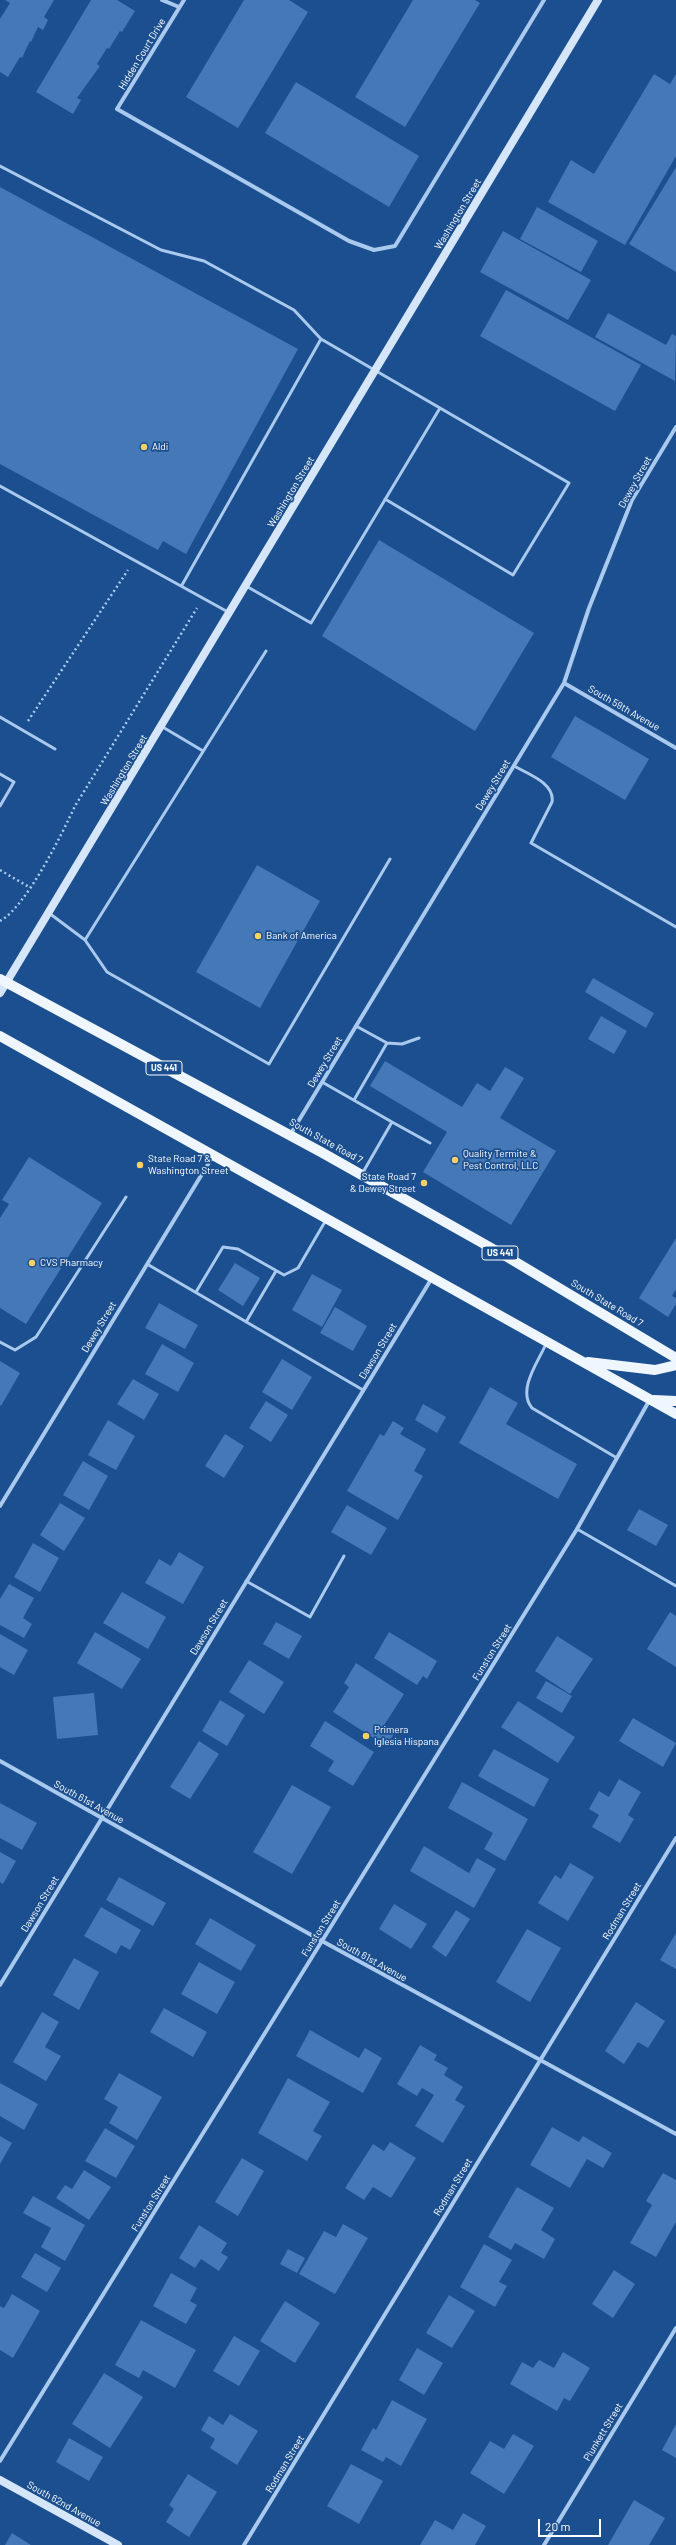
<!DOCTYPE html>
<html>
<head>
<meta charset="utf-8">
<style>
	body { margin:0 }
	#map { position:relative; width:676px; height:2545px; overflow:hidden; background:#1b4f8f; font-family:Barlow,sans-serif }
	canvas { display:block }
	.scale { position:absolute; left:538px; top:2519px; width:63px; height:18px; box-sizing:border-box; border:2px solid #fff; border-top:0; padding-left:5px; font-size:12px; line-height:14px; white-space:nowrap; color:#fff; -webkit-text-stroke:3px #1b4f8f; paint-order:stroke }
</style>
</head>
<body>
<div id="map">
<canvas width="676" height="2545"></canvas>
<div class="scale">20 m</div>
</div>
<script>
const g = document.querySelector('canvas').getContext('2d');
g.lineJoin = 'round';
function fillPath(path, color) { g.fillStyle = color; g.fill(path, 'evenodd'); }
function trace(path, color, width, dash) { g.strokeStyle = color; g.lineWidth = width; g.lineCap = dash ? 'butt' : 'round'; g.setLineDash(dash || []); g.stroke(path); }
function drawText(font, color, halo, rows, align = 'center') {
  g.font = font + ' Barlow,sans-serif'; g.lineWidth = 3.5; g.setLineDash([]); g.textBaseline = 'middle'; g.strokeStyle = halo; g.fillStyle = color; for (const [text, x, y, turn = 0] of rows) {
    g.save(); g.translate(x, y); g.rotate((+turn || 0) * Math.PI / 180); g.textAlign = isNaN(turn) ? turn : align; if (halo) g.strokeText(text, 0, 0); g.fillText(text, 0, 0); g.restore();
  }
}
fillPath(new Path2D(`
	M5 0H54L44 17 48 20 43 30 38 27 31 42 30 41 22 58 20 57 8 77 0 72V19L10 3Z
	M91 0H117L135 11 122 32 120 31 109 49 107 48 97 64 100 66 77 98 81 100 73 114 36 92Z
	M244 0H289L308 12 238 128 186 97Z
	M413 0H475L480 3 405 127 355 97Z
	M654 74 670 84 676 74V156L625 245 548 202 571 160 594 174Z
	M296 82 419 156 389 207 265 133Z
	M676 167V272L629 244Z
	M0 187 298 349 186 554 163 541 158 550 0 464Z
	M537 207 598 241 581 272 520 239Z
	M503 231 591 280 568 320 480 272Z
	M506 290 641 365 615 411 480 336Z
	M608 313 666 345 672 334 676 336 675 381 595 337Z
	M379 540 534 633 475 731 322 636Z
	M575 716 649 759 625 800 551 757Z
	M257 865 320 901 260 1008 196 972Z
	M593 978 654 1013 646 1028 585 992Z
	M601 1016 627 1031 614 1054 588 1039Z
	M385 1061 462 1107 477 1083 490 1091 505 1067 524 1078 500 1118 556 1151 511 1225 423 1172 447 1132 370 1086Z
	M29 1157 102 1203 26 1324 0 1308V1218L9 1204 2 1200Z
	M676 1238V1289L672 1296 676 1298V1304L668 1317 639 1298Z
	M235 1263 260 1278 243 1306 218 1290Z
	M312 1274 342 1290 322 1327 292 1310Z
	M159 1303 198 1325 185 1349 145 1328Z
	M335 1307 367 1326 353 1351 320 1333Z
	M162 1344 194 1363 178 1392 145 1374Z
	M282 1359 312 1377 292 1410 262 1392Z
	M0 1361 20 1373 1 1406 0 1405Z
	M133 1379 159 1394 144 1420 117 1404Z
	M490 1387 518 1403 506 1424 577 1464 558 1499 459 1443Z
	M266 1401 288 1415 271 1442 249 1428Z
	M423 1404 446 1417 437 1433 415 1420Z
	M108 1420 135 1436 116 1470 88 1455Z
	M393 1421 404 1428 400 1434 426 1449 414 1471 423 1476 398 1520 347 1491 380 1434 384 1436Z
	M225 1434 244 1446 224 1478 205 1466Z
	M83 1461 108 1476 89 1510 63 1495Z
	M60 1503 85 1518 64 1551 40 1535Z
	M347 1505 387 1528 371 1555 331 1532Z
	M639 1509 668 1525 656 1546 627 1530Z
	M33 1543 59 1558 40 1592 14 1577Z
	M179 1552 204 1567 183 1604 145 1583 159 1559 171 1566Z
	M9 1584 34 1598 23 1618 32 1624 24 1638 0 1625V1599Z
	M122 1592 166 1617 148 1649 103 1623Z
	M670 1612 676 1616V1667L647 1649Z
	M276 1622 302 1636 289 1659 263 1644Z
	M95 1632 141 1659 122 1689 77 1663Z
	M389 1632 437 1661 427 1679 423 1676 417 1685 374 1658Z
	M0 1634 28 1650 14 1675 0 1667Z
	M557 1636 593 1659 570 1694 535 1671Z
	M249 1660 284 1682 264 1714 229 1692Z
	M356 1663 404 1694 383 1727 394 1734 386 1746 333 1712 349 1687 344 1683Z
	M546 1681 572 1696 562 1713 536 1698Z
	M94 1693 98 1735 57 1739 53 1697Z
	M220 1700 245 1715 227 1746 202 1731Z
	M518 1701 575 1737 558 1763 501 1727Z
	M633 1718 676 1743 663 1767 619 1741Z
	M325 1721 374 1752 353 1786 328 1771 334 1761 310 1746Z
	M199 1741 219 1754 190 1799 170 1787Z
	M494 1749 549 1779 534 1807 478 1776Z
	M619 1779 641 1792 628 1815 634 1819 620 1843 592 1827 599 1815 589 1809 599 1791 609 1797Z
	M462 1782 528 1819 505 1861 484 1849 493 1833 448 1808Z
	M292 1785 331 1807 292 1874 253 1852Z
	M0 1803 37 1823 22 1850 0 1838Z
	M424 1846 469 1873 477 1858 496 1869 474 1908 410 1871Z
	M0 1852 16 1861 3 1884 0 1882Z
	M570 1863 594 1877 568 1921 538 1903 555 1875 561 1879Z
	M119 1877 166 1903 153 1926 106 1900Z
	M394 1904 427 1924 411 1949 379 1929Z
	M101 1907 141 1930 130 1950 121 1945 116 1954 84 1936Z
	M456 1910 470 1919 446 1957 432 1947Z
	M210 1918 256 1945 241 1971 195 1944Z
	M527 1929 561 1948 530 2002 496 1982Z
	M676 1933V1969L660 1960Z
	M74 1958 99 1972 79 2010 53 1995Z
	M199 1962 235 1982 217 2014 181 1994Z
	M636 2002 665 2021 648 2048 638 2042 624 2064 605 2051Z
	M164 2008 207 2032 193 2057 150 2032Z
	M42 2012 59 2022 45 2047 61 2056 46 2081 13 2062Z
	M310 2030 359 2058 365 2048 382 2058 363 2093 296 2056Z
	M420 2045 437 2055 434 2060 448 2068 444 2075 463 2087 455 2100 465 2106 443 2143 415 2126 434 2095 422 2088 417 2096 397 2084Z
	M119 2073 162 2097 137 2140 109 2123 118 2107 104 2099Z
	M288 2078 330 2102 313 2131 322 2136 307 2161 258 2133Z
	M0 2083 38 2104 24 2130 0 2116Z
	M552 2127 579 2142 583 2136 612 2153 603 2168 587 2159 570 2188 530 2165Z
	M105 2128 135 2146 116 2178 85 2161Z
	M0 2136 12 2143 0 2164Z
	M390 2142 416 2158 391 2198 373 2187 364 2200 345 2188 373 2144 384 2151Z
	M242 2158 264 2171 238 2216 215 2202Z
	M84 2170 111 2187 89 2220 56 2198 65 2185 72 2189Z
	M663 2173 676 2180V2222L656 2257 630 2243 652 2205 646 2201Z
	M517 2187 554 2208 541 2230 555 2239 544 2259 515 2243 511 2250 488 2237Z
	M33 2196 85 2225 65 2261 41 2247 51 2228 23 2213Z
	M343 2224 368 2238 335 2294 299 2274 324 2231 336 2237Z
	M199 2225 227 2243 221 2253 228 2257 219 2271 201 2259 195 2268 179 2258Z
	M484 2244 512 2260 499 2282 507 2286 495 2307 460 2287Z
	M288 2249 305 2258 297 2273 280 2264Z
	M35 2253 61 2268 47 2292 21 2277Z
	M614 2270 635 2284 613 2318 592 2304Z
	M171 2273 197 2288 190 2301 197 2305 186 2324 153 2306Z
	M12 2294 40 2311 13 2358 0 2350V2306L4 2308Z
	M449 2295 475 2311 452 2348 426 2333Z
	M285 2301 320 2323 295 2363 260 2341Z
	M141 2320 196 2350 175 2388 143 2370 139 2378 115 2365Z
	M234 2336 260 2351 239 2386 213 2371Z
	M417 2348 443 2363 424 2395 399 2380Z
	M563 2352 590 2368 570 2401 564 2398 557 2411 510 2384 522 2362 533 2368 539 2360 554 2368Z
	M104 2373 143 2397 110 2448 72 2424Z
	M392 2400 427 2419 401 2466 386 2457 383 2462 361 2450 373 2428 376 2430Z
	M230 2414 258 2431 237 2465 210 2448 215 2439 201 2430 209 2416 223 2425Z
	M676 2424V2458L662 2450Z
	M513 2434 534 2446 504 2494 470 2473 490 2441 504 2449Z
	M69 2438 103 2457 89 2481 56 2462Z
	M351 2464 383 2481 359 2524 327 2506Z
	M188 2474 217 2492 189 2537 166 2522 174 2509 169 2505Z
	M634 2500 665 2518 649 2545H608Z
	M463 2513 486 2526 475 2545H420L435 2520 453 2530Z
	M12 2533 31 2545H5Z`), '#4478b7');
trace(new Path2D(`
	M28 721 128 570
	M0 870 29 887
	M0 921C26 907 62 834 75 806L197 608`), '#a9c9ee', 2.5, [2, 3]);
trace(new Path2D(`
	M0 166 161 250 204 261 294 310 321 339 182 585
	M0 486 228 612
	M385 499 513 575 569 483 440 408
	M246 586 311 623 440 408 321 339
	M266 651 85 940 107 972 269 1064 390 859
	M0 717 55 749
	M161 726 203 751
	M514 766C528 774 555 783 552 802L531 843 676 927
	M0 774 14 782 0 806
	M49 913 85 940
	M387 1043 402 1044 419 1038
	M322 1082 392 1122 362 1174
	M354 1100 387 1043 356 1026
	M392 1122 430 1143
	M147 1264 363 1390
	M196 1292 223 1247 238 1249 284 1275 298 1268 326 1220
	M246 1322 276 1271
	M0 1342 15 1350 36 1337 126 1197
	M546 1344C538 1362 517 1390 532 1408L617 1458
	M577 1529 676 1586
	M246 1581 310 1617 344 1556`), '#a9c9ee', 3);
trace(new Path2D(`
	M162 0 179 7
	M184 0 117 109 349 241 374 250 395 246 544 0
	M564 683 676 748
	M290 1135 564 683 589 608 632 500 676 427
	M0 1506 213 1156
	M0 1761 322 1941 676 2134
	M0 1985 432 1278
	M0 2461 577 1529 649 1401
	M244 2545 676 1838
	M544 2545 676 2328`), '#a9c9ee', 4);
trace(new Path2D(`
	M0 993 598 0
	M0 2480 118 2545`), '#d6e6fa', 8);
trace(new Path2D(`
	M0 979 321 1152 509 1258 676 1358
	M0 1036 676 1414
	M588 1362 655 1370 676 1365
	M654 1400 676 1401`), '#f0f6ff', 10);
for (const [x, y, r, color] of [
	[144,447,4,"#ffd166"],
	[258,936,4,"#ffd166"],
	[455,1160,4,"#ffd166"],
	[140,1165,4,"#ffd166"],
	[424,1183,4,"#ffd166"],
	[32,1263,4,"#ffd166"],
	[366,1736,4,"#ffd166"]
]) { const dot = new Path2D(); dot.arc(x, y, r, 0, 2 * Math.PI); g.fillStyle = color; g.fill(dot); trace(dot, '#1b4f8f', 1.5); }
for (const [x, y, w] of [
	[164,1068,36],
	[500,1253,36]
]) { const box = new Path2D(); box.roundRect(x - w / 2, y - 7, w, 14, 3); g.fillStyle = '#1b4f8f'; g.fill(box); trace(box, '#fff', 1); }
drawText('bold 9px', '#fff', null, [
	["US 441",164,1068],
	["US 441",500,1253]
]);
drawText('10px', '#fff', '#1b4f8f', [
	["Hidden Court Drive",142,54,-59],
	["Washington Street",458,214,-59],
	["Dewey Street",635,482,-61],
	["Washington Street",291,492,-59],
	["South 59th Avenue",624,708,30],
	["Washington Street",124,770,-59],
	["Dewey Street",493,785,-59],
	["Dewey Street",325,1062,-59],
	["South State Road 7",326,1141,29],
	["South State Road 7",607,1303,31],
	["Dewey Street",99,1327,-59],
	["Dawson Street",378,1351,-59],
	["Dawson Street",209,1627,-59],
	["Funston Street",492,1652,-58],
	["South 61st Avenue",89,1802,29],
	["Dawson Street",40,1904,-59],
	["Rodman Street",622,1911,-59],
	["Funston Street",321,1928,-58],
	["South 61st Avenue",372,1960,29],
	["Rodman Street",453,2187,-59],
	["Funston Street",151,2203,-58],
	["Plunkett Street",603,2432,-59],
	["Rodman Street",285,2464,-59],
	["South 62nd Avenue",64,2504,29]
]);
drawText('10px', '#fff', '#1b4f8f', [
	["Aldi",152,447],
	["Bank of America",266,936],
	["Quality Termite &",463,1154],
	["Pest Control, LLC",463,1166],
	["State Road 7 &",148,1159],
	["Washington Street",148,1171],
	["State Road 7",416,1177,"right"],
	["& Dewey Street",416,1189,"right"],
	["CVS Pharmacy",40,1263],
	["Primera",374,1730],
	["Iglesia Hispana",374,1742]
], 'left');
</script>
</body>
</html>
